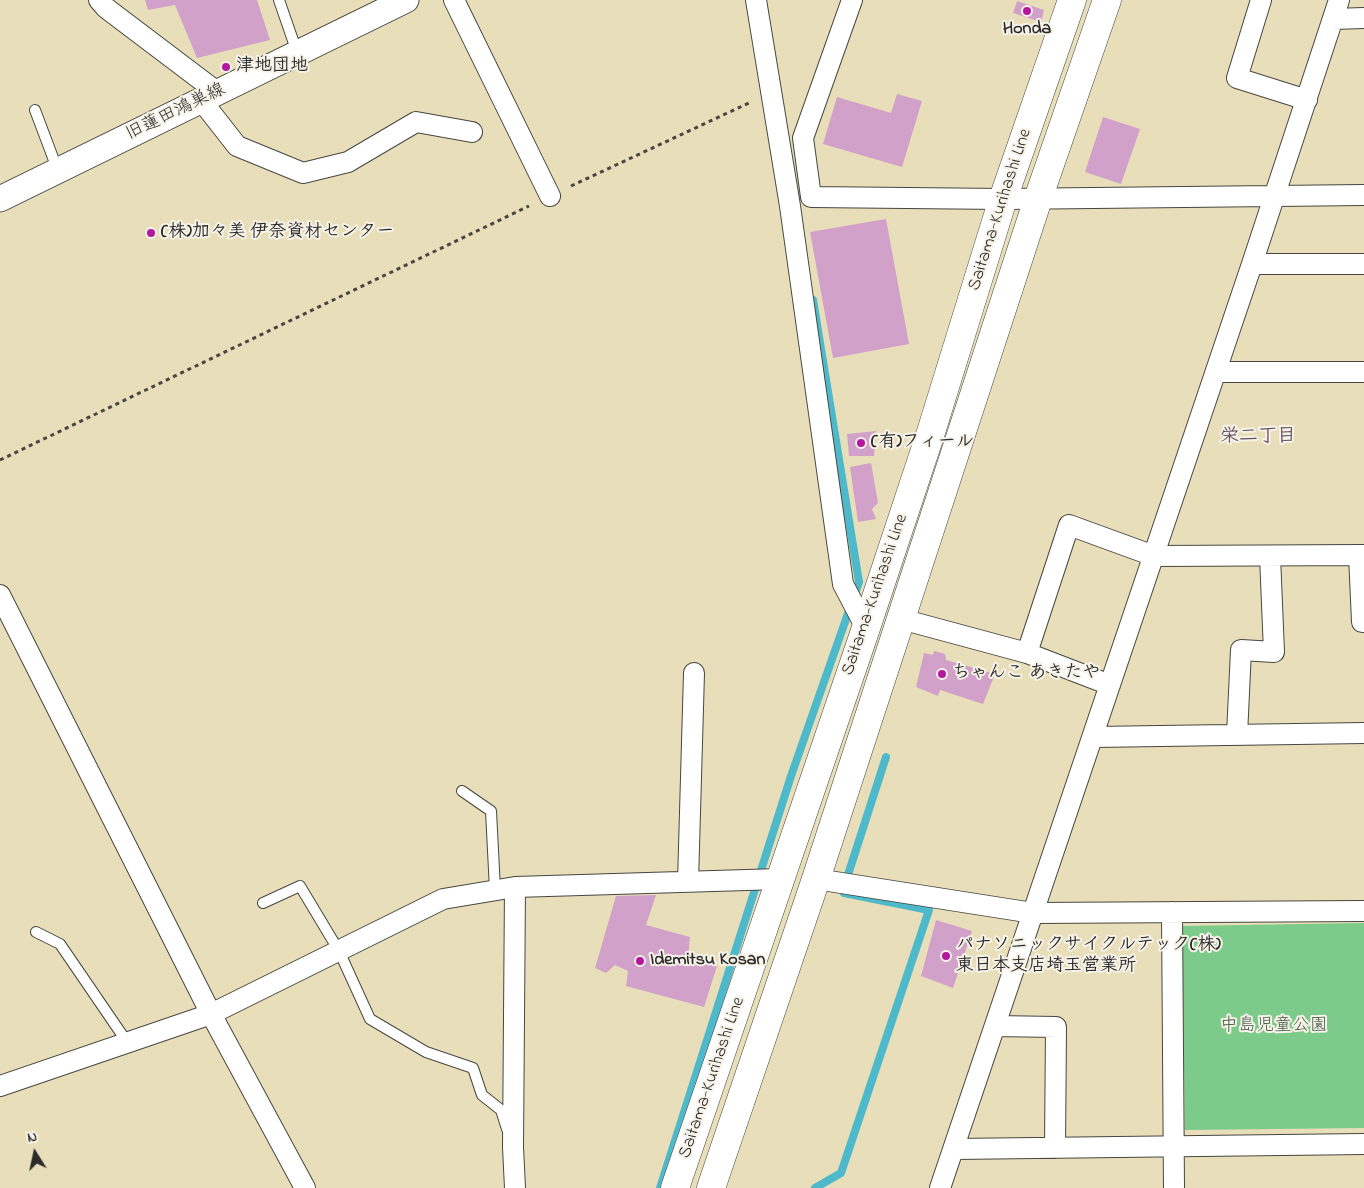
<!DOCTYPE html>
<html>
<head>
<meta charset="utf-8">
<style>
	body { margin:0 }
	#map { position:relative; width:1364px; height:1188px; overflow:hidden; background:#e8dfba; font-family:"Indie Flower",sans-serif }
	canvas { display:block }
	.north { position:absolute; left:10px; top:1128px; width:50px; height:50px; -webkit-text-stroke:4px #f7f3e8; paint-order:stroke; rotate:350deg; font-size:14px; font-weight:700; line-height:20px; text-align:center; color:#2b2b2b }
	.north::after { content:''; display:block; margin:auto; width:18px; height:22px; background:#2b2b2b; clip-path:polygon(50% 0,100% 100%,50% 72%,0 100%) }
</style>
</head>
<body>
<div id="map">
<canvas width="1364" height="1188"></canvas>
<div class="north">N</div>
</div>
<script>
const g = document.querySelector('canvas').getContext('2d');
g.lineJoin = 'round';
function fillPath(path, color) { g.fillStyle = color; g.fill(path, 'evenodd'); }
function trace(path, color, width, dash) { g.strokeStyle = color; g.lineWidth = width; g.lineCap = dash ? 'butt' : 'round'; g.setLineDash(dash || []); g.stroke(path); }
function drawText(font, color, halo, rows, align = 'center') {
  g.font = font + ' "Indie Flower","Klee One",sans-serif'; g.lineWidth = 4; g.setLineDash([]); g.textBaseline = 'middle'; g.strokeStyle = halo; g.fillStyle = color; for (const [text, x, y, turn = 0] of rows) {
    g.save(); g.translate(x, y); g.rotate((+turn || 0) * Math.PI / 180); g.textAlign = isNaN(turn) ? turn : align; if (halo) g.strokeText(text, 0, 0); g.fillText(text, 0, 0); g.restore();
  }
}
fillPath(new Path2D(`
	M1364 923V1128L1185 1130 1182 926Z`), '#7ccb8a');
trace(new Path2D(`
	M845 884 886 757
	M660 1188 791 776 859 582 813 300
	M815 1188 841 1173 929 910 844 893`), '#4eb9ca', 8);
fillPath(new Path2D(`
	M145 0H257L270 40 197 58 175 5 148 10Z
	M1017 1 1044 10 1041 22 1013 13Z
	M897 94 922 101 902 167 823 144 837 97 891 113Z
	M1103 117 1140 129 1121 184 1085 172Z
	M886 219 909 344 833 358 810 232Z
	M876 431 874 456H849L847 434Z
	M871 463 878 503 872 509 876 519 858 522 850 467Z
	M934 651 945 654 946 660 995 674 983 704 940 690 938 696 916 687 924 653 933 655Z
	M656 895 646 925 690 937 688 958 717 966 704 1007 626 986 628 971 615 965 606 973 595 968 616 896Z
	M936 920 972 931 953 988 921 976Z`), '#d1a1ca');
const service = new Path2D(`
	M279 0 297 52
	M35 110 58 171
	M462 791 491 811 495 890
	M263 903 300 886 339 951 370 1019 426 1052 473 1068 482 1095 501 1110 507 1129
	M36 932 60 944 127 1042`);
const minor = new Path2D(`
	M99 0 106 8 217 92
	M454 0 550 196
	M756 0 790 206 843 584 866 628
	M852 0 803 138 811 197 1003 199 1364 195
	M1261 0 1237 78 1307 100
	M1333 19 1364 18
	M201 100 237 146 303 173 348 162 416 122 472 132
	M1252 264H1364
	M1216 372H1364
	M1359 555 1362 622H1364
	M0 595 211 1014 305 1188
	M901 619 1027 653
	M1110 685 1027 653 1069 525 1154 556 1364 555
	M1237 735 1241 650 1274 652 1270 556
	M1093 737 1364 733
	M816 879 1033 913 1364 911
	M688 882 694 673
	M1172 912 1174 1188
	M995 1026 1056 1027 1055 1148
	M0 1086 211 1014 443 899 515 887 780 879
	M954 1149 1364 1144
	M515 1188 513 1147 515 887
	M940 1188 1252 264 1339 0`);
const tertiary = new Path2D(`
	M0 199 406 0`);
const primary = new Path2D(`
	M675 1188 866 628 931 432 1003 199 1072 0
	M711 1188 816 879 1038 199 1107 0`);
trace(service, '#474640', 12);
trace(minor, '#474640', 22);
trace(tertiary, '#474640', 27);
trace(primary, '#474640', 29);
trace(new Path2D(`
	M571 186 751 102
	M0 460 529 206`), '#474640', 3, [4, 4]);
trace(service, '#fff', 10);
trace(minor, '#fff', 20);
trace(tertiary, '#fff', 25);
trace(primary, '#fff', 28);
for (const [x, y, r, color] of [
	[1027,11,5,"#b5179e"],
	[226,67,5,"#b5179e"],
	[151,233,5,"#b5179e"],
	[861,443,5,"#b5179e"],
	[942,674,5,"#b5179e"],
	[946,956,5,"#b5179e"],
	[640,961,5,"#b5179e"]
]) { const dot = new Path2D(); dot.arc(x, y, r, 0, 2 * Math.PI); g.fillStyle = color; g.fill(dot); trace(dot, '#f7f3e8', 2); }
drawText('bold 18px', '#2b2b2b', '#f7f3e8', [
	["Honda",1027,30,"center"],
	["津地団地",236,67],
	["(株)加々美 伊奈資材センター",161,233],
	["(有)フィール",871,443],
	["ちゃんこ あきたや",952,674],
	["パナソニックサイクルテック(株)",956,946],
	["東日本支店埼玉営業所",956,967],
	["Idemitsu Kosan",650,961]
], 'left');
drawText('18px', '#2b2b2b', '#f7f3e8', [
	["旧蓮田鴻巣線",176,113,-26],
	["Saitama-Kurihashi Line",1001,210,-72],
	["Saitama-Kurihashi Line",876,595,-71],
	["Saitama-Kurihashi Line",713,1078,-71]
]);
drawText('18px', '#435b48', '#f7f3e8', [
	["中島児童公園",1274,1027]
]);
drawText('bold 19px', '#655463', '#f7f3e8', [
	["栄二丁目",1258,438]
]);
</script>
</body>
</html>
